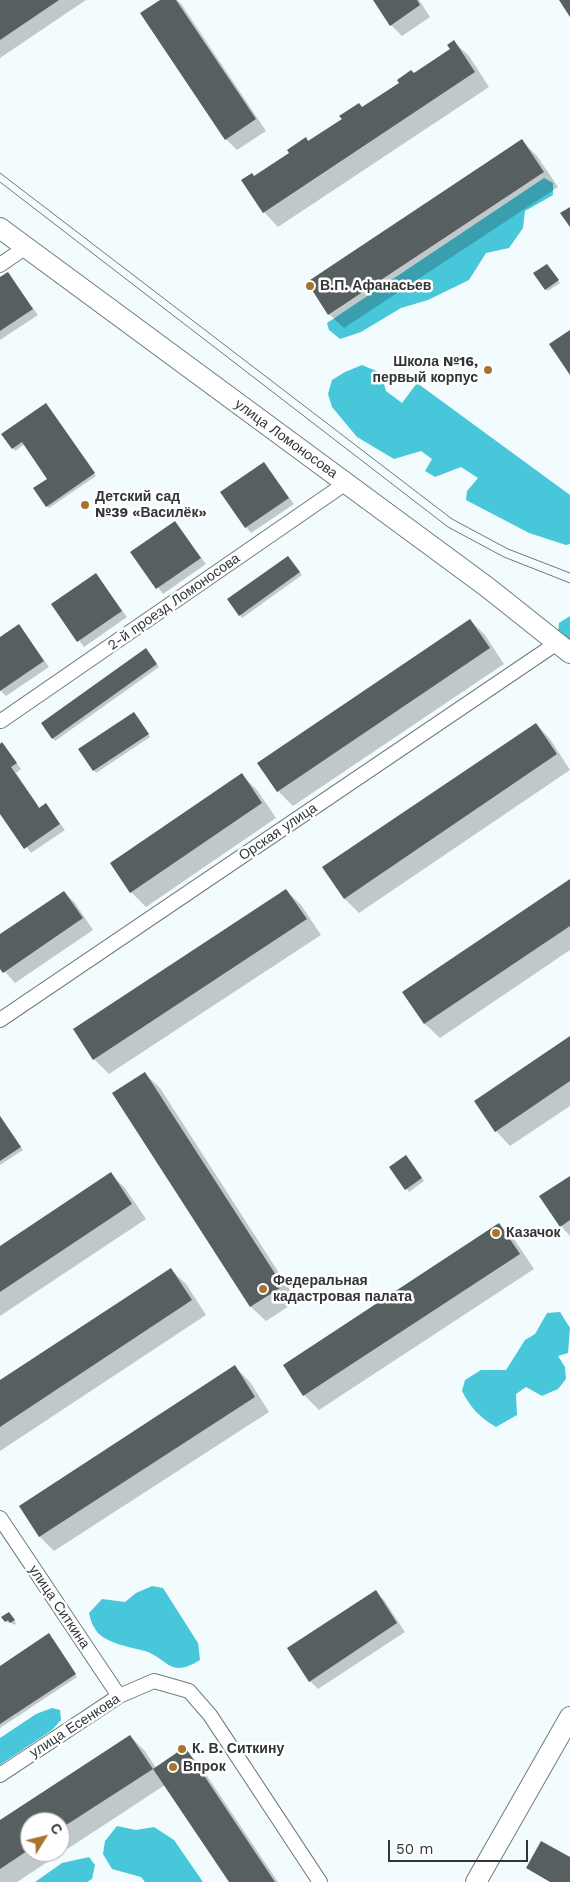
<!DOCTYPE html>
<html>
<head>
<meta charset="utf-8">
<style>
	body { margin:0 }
	#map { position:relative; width:570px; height:1882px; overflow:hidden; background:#f2fbfd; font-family:"Work Sans",sans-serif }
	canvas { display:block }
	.north { position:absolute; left:20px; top:1812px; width:50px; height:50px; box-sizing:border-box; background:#fff; border:1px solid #adaeae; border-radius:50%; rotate:54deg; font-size:14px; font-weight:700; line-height:20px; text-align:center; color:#313535 }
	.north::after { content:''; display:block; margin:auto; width:18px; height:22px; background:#a8742d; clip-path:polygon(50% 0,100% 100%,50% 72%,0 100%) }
	.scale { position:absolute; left:388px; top:1840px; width:140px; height:22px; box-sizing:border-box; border:2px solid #313535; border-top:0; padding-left:6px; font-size:15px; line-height:18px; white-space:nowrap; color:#313535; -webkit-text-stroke:4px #fff; paint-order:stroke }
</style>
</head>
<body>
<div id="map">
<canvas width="570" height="1882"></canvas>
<div class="north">С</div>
<div class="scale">50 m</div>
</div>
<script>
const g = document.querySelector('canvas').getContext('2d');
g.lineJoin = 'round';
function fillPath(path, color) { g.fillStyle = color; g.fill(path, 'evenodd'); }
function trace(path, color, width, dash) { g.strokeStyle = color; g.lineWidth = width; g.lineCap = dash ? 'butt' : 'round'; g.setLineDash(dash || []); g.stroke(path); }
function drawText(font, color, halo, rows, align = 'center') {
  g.font = font + ' "Work Sans",sans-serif'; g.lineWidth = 5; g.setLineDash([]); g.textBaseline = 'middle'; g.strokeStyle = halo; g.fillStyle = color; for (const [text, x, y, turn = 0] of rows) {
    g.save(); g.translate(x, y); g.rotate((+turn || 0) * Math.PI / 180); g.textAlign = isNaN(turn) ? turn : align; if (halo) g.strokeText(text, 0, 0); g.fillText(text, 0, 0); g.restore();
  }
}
fillPath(new Path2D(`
	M544 178 553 183V195L525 211 523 228 509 248 486 253 469 280 428 300 401 308 361 332 340 339 329 330 327 323Z
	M362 365 381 373 386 391 402 403 417 383 570 495V544L566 545 529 533 466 500 467 491 478 478 461 467 435 477 425 471 432 459 421 451 394 459 357 437 332 407 328 394 332 380 345 372Z
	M570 616V640L558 633 559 623Z
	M560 1312 570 1328 568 1353 558 1356 565 1367 566 1379 558 1389 542 1396 526 1387 516 1394 517 1415 496 1427C480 1418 470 1407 462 1391L465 1380 481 1370H506L525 1340 535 1334 547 1313Z
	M152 1586 163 1588 198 1643 200 1660C169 1679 169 1659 145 1651 130 1647 101 1643 94 1627 91 1623 90 1617 89 1613L102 1599 125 1602 136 1593Z
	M52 1708 60 1710 61 1720 52 1730 0 1765V1738L36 1714Z
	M117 1826 136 1830 154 1827 174 1840 203 1882H145L141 1877 112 1869 103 1854 105 1841Z
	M89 1857 95 1865 92 1879 87 1882H35L62 1863Z`), '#48c7db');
fillPath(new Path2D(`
	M0 0H86L0 58Z
	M162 0H177L182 5 266 131 237 150 226 139 141 14Z
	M374 0H419L430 17 402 36 391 25Z
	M454 42 469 56 489 87 278 227 264 212 254 177 451 50Z
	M522 141 537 156 558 187 344 328 329 314Z
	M550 268 560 283 548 291 546 289Z
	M8 274 38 315 0 340V279Z
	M46 404 96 476 49 508 47 506 48 479 25 444 15 451 13 448Z
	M264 464 294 504 251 533 246 527Z
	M175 523 206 564 163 594 132 552Z
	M290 560 302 575 242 618 229 600Z
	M96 575 127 617 84 647 52 605Z
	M470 620 485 635 504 664 293 806 278 791 259 763Z
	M19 625 49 667 6 696 0 690V638Z
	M149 653 159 667 55 741 53 738 43 724Z
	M137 716 150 737 96 773 94 770Z
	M536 724 550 739 570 770 359 913 344 898Z
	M2 744 21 769 16 773 40 809 46 805 65 830 31 853 0 812V746Z
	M242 775 257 790 276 818 146 907 131 892Z
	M570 880V950L440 1038 425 1024 404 992Z
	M286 890 301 905 321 935 109 1074 94 1059Z
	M64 892 75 903 93 930 15 983 0 966V936Z
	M570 1038V1106L510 1146 496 1131Z
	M145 1074 160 1088 297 1301 266 1321 251 1307 114 1094Z
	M0 1116 23 1150 0 1165Z
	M409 1159 424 1181 409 1192 391 1167Z
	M111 1174 125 1188 146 1219 0 1316V1247Z
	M570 1178V1236L561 1226Z
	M499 1224 514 1239 534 1269 319 1410 304 1395 284 1365Z
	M171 1270 186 1284 206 1315 0 1451V1382Z
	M235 1367 250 1382 269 1412 54 1551 40 1537 20 1507Z
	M375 1592 384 1600 405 1632 318 1689 310 1681Z
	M11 1616 16 1623 14 1625 10 1622 8 1623 6 1621Z
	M51 1637 77 1677 0 1728V1667Z
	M130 1736 145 1751 156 1768 185 1749 199 1764 278 1882H230L165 1785 17 1882H0V1821ZM30 1822H60V1852H30Z`), '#0003');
fillPath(new Path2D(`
	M0 0H59L0 40Z
	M160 0H176L256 119 225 140 140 13Z
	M373 0H417L420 5 390 26Z
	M559 0H570V17Z
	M454 40 475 72 263 213 241 180 252 173 254 176 289 153 287 150 306 137 308 141 342 119 339 116 359 103 362 107 399 83 397 80 411 70 414 73 450 49 447 45Z
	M522 139 544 172 328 315 307 282Z
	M570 207V227L560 213Z
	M547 264 559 280 545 290 533 273Z
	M8 272 33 309 0 331V277Z
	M570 330V375L549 344Z
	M46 403 95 473 46 507 33 488 47 479 22 442 12 449 1 434Z
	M264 462 289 498 245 528 220 492Z
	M175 521 201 558 156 589 130 552Z
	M288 556 300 572 239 616 227 599Z
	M96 573 122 611 77 642 51 604Z
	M470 619 490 648 277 792 257 763Z
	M19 624 44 661 0 691V637Z
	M146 648 157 664 52 739 41 723Z
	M134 712 149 734 93 771 78 749Z
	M536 723 557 754 344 899 322 867Z
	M2 742 17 763 11 767 36 803 39 808 46 803 60 824 24 849 0 814V744Z
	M242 773 262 803 130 893 110 863Z
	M570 879V926L424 1024 402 992Z
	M286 889 307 919 93 1060 73 1029Z
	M64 891 83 918 3 973 0 969V934Z
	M570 1036V1081L495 1132 474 1101Z
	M145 1072 283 1286 250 1307 112 1093Z
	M0 1116 21 1147 0 1161Z
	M406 1155 422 1178 405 1190 389 1167Z
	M111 1172 132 1204 0 1292V1246Z
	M570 1176V1220L560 1227 539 1196Z
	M499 1223 520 1254 303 1396 283 1365Z
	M171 1268 192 1300 0 1427V1380Z
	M235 1365 255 1397 39 1537 19 1506Z
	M376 1590 397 1623 309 1682 287 1648Z
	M9 1612 15 1620 10 1623 8 1620 5 1622 1 1617Z
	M49 1633 76 1674 0 1724V1666Z
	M130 1735 153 1769 60 1829V1822H30V1849L0 1869V1820Z
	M185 1747 275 1882H229L153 1769Z
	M541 1841 570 1857V1882H550L526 1868Z`), '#575f60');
const street = new Path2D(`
	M0 265 26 247
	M1 721 346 483
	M0 1020 557 643
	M0 1518 119 1696
	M0 1775 119 1696 154 1681 189 1691 210 1715 320 1882`);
const secondary = new Path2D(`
	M0 228 487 587 570 653
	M476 1882 570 1717`);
trace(street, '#737b7c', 16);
trace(secondary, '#737b7c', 22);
trace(street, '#fff', 14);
trace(secondary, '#fff', 20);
trace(new Path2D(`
	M0 173 452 519 508 549 570 573
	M0 182 448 527 504 557 570 583`), '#73797a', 1);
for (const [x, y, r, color] of [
	[310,286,5,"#a8742d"],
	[488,370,5,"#a8742d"],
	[85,505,5,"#a8742d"],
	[496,1233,5,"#a8742d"],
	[263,1289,5,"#a8742d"],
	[182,1749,5,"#a8742d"],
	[173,1767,5,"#a8742d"]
]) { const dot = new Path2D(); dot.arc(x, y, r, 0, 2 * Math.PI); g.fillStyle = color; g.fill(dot); trace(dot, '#fff', 2); }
drawText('bold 14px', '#313535', '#fff', [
	["В.П. Афанасьев",320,286],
	["Школа №16,",478,362,"right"],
	["первый корпус",478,378,"right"],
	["Детский сад",95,497],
	["№39 «Василёк»",95,513],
	["Казачок",506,1233],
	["Федеральная",273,1281],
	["кадастровая палата",273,1297],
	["К. В. Ситкину",192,1749],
	["Впрок",183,1767]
], 'left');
drawText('14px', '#313535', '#fff', [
	["улица Ломоносова",286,439,36],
	["2-й проезд Ломоносова",174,602,-35],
	["Орская улица",278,832,-34],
	["улица Ситкина",59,1607,56],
	["улица Есенкова",75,1726,-33]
]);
</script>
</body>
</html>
